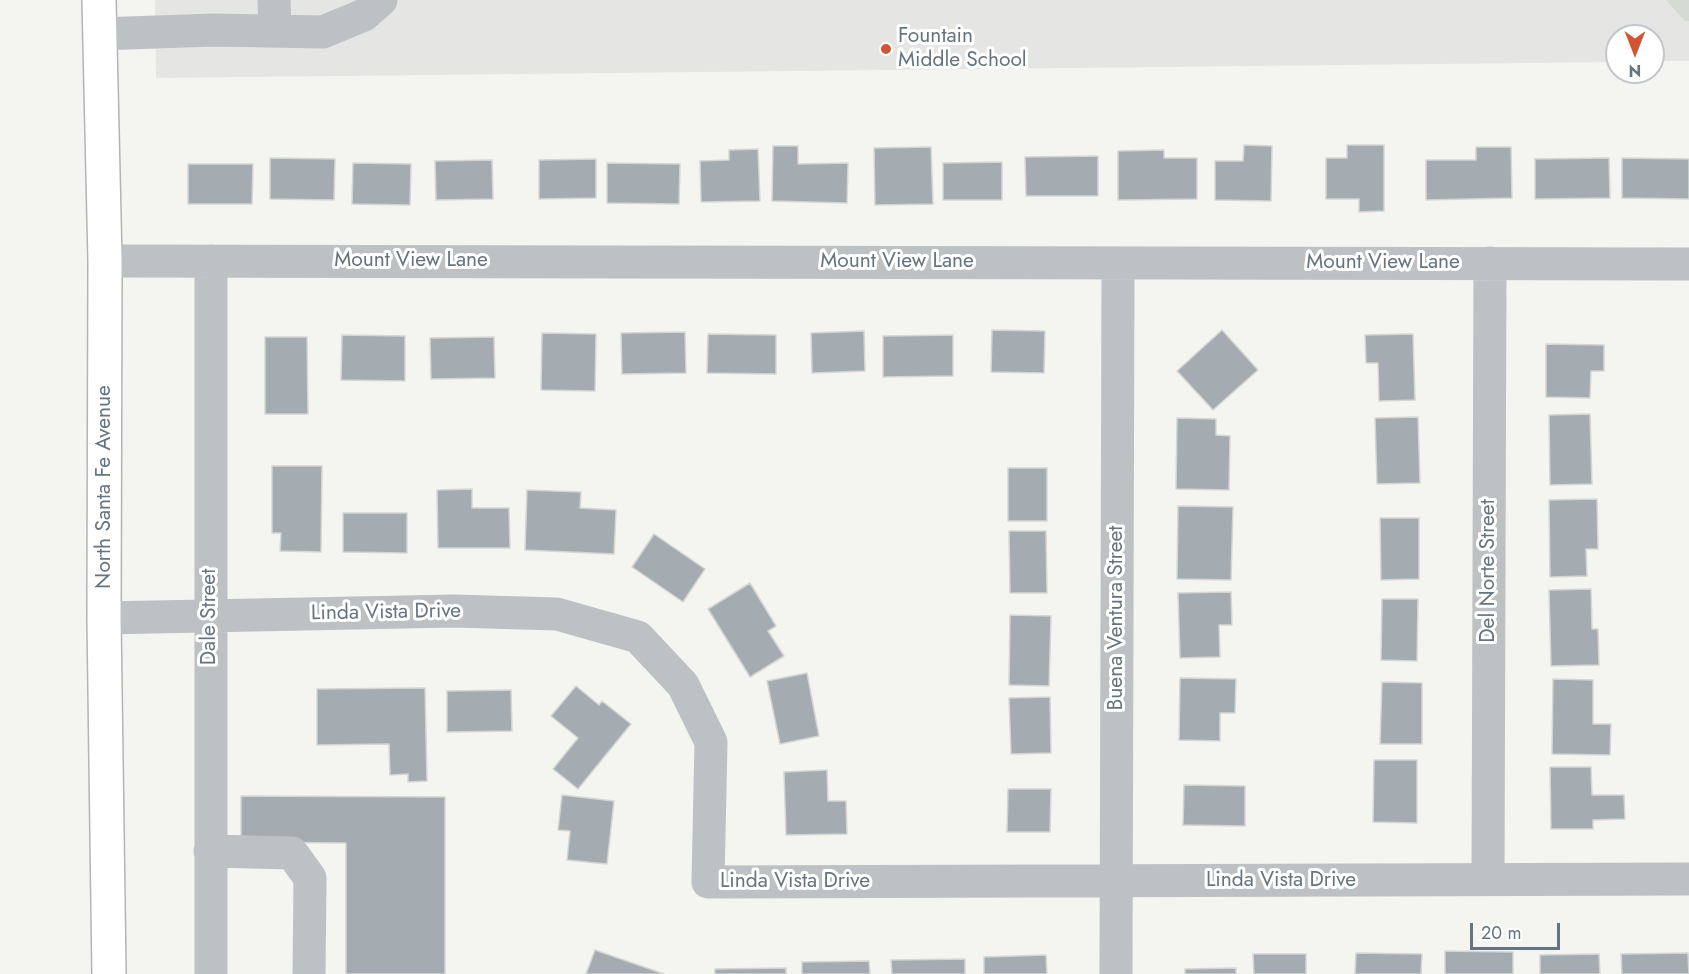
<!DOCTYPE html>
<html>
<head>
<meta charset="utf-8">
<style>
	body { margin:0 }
	#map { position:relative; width:1689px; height:974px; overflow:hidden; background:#f4f4f1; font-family:Jost,sans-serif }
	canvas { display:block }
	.north { position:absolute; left:1605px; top:24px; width:60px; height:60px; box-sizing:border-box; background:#fff; border:2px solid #c2c7cc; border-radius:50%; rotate:180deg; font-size:16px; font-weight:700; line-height:24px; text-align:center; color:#66747f }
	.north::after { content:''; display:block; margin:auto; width:21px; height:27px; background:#d15434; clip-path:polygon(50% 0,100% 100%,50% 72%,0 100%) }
	.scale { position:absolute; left:1470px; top:923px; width:90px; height:27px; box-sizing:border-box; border:3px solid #66747f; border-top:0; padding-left:8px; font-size:18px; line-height:21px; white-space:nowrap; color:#66747f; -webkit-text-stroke:4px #fff; paint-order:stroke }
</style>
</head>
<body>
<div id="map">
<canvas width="1689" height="974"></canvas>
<div class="north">N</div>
<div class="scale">20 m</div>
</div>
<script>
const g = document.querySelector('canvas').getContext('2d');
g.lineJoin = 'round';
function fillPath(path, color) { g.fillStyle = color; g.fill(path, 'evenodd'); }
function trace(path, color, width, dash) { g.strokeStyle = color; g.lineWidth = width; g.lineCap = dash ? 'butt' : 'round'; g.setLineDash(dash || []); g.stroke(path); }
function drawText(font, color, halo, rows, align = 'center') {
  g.font = font + ' Jost,sans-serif'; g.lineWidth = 6; g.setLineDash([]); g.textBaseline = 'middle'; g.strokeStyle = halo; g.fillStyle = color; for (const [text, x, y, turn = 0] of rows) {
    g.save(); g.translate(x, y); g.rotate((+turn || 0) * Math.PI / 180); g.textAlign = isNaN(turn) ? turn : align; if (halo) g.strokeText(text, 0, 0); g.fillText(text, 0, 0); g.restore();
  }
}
fillPath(new Path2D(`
	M155 0H1689V61H1653V36H1617V62L156 78Z`), '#e5e5e4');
fillPath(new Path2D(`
	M1666 0H1689V21H1685Z`), '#d5dad2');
const building = new Path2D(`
	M1244 145 1272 146 1271 201 1215 200V161H1243Z
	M1347 145H1384V211L1359 212V199H1326V158H1347Z
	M773 146H798V164L848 163 847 203 772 201Z
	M931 147 933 204 875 205 874 148Z
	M1476 147H1511L1512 198 1426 200V160H1476Z
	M758 149 760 201 701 202 700 161 729 160V150Z
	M1164 150V158H1197V199L1118 200V151Z
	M1098 156V196H1026L1025 157Z
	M270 158 335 159 334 200 270 199Z
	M1609 158 1610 198 1535 199V159Z
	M1622 158 1689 159V199L1622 198Z
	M596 159V198L539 199V160Z
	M492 160 493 199 436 200 435 161Z
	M1002 162V200H943V163Z
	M353 163 411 164 410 205 352 204Z
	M607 163 680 164 679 204 607 203Z
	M188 164H253L252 204H188Z
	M992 330 1045 331 1044 373 991 372Z
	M1222 330 1258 370 1213 410 1177 371Z
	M864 331 865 371 812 373 811 333Z
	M685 332 686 373 622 374 621 333Z
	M542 333 596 334 595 391 541 390Z
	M708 334 776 335V374L707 373Z
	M1413 334 1415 400 1379 401 1378 363H1366L1365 335Z
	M342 335 405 336V381L341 380Z
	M953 335V376L883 377V336Z
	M265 337H307L308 414H265Z
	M494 337 495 378 431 379 430 338Z
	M1546 344 1604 345V371H1591L1590 398 1546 397Z
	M1590 414 1592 484 1550 485 1549 415Z
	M1418 417 1420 483 1377 484 1375 418Z
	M1177 418 1216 419V435L1230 436 1229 490 1176 489Z
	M272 466H322L321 552 280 551 281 533H272Z
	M1008 468H1047V521H1008Z
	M472 489V508H509L510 548H438L437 490Z
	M527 490 581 492 580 508 616 510 614 554 525 550Z
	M1597 499 1598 549H1586L1587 576 1550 577 1549 500Z
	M1178 506 1233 507 1231 580 1177 579Z
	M343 513H407V553L343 552Z
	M1380 518H1419V579L1381 580Z
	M1009 531H1046L1047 593H1010Z
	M654 534 705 569 683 602 632 567Z
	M750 583 776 626 768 631 784 656 750 677 708 609Z
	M1591 589 1592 629H1598L1599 665 1551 666 1549 590Z
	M1231 592 1232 625H1219L1220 657 1180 658 1178 593Z
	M1382 599H1418L1417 661 1381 660Z
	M1010 615 1051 616 1049 686 1009 685Z
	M807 673 819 736 780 744 767 681Z
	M1180 678 1236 679 1235 713H1220V741L1179 740Z
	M1553 679 1593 680V724H1611L1610 755 1552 754Z
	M1382 682 1422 683V744H1380Z
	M576 686 599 705 602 701 631 724 578 789 553 769 578 738 551 716Z
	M425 688 427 781 408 782V774L390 775 389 744 317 745V689Z
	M511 690 512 731 447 732V691Z
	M1050 697 1051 753 1011 754 1009 698Z
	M1374 760H1417V823L1373 822Z
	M1550 767H1591L1592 795H1624L1625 819 1593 820V829H1551Z
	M827 770 828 801H846L847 834 786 835 784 772Z
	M1184 785 1245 786V826L1183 825Z
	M1008 789H1051L1050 832H1007Z
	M562 795 614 801 607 864 567 860 570 831 558 830Z
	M241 796 445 797V974H346V843L241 842Z
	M595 950 664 974H586Z
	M1445 951 1513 952V974H1445Z
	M1356 953 1422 954 1421 974H1355Z
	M1688 953 1689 974H1622L1621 954Z
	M1253 954H1306V974H1254Z
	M1599 954 1600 974H1540V955Z
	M1046 955 1047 974H984V957Z
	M965 959V974H892L891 960Z
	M869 961 870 974H802V962Z
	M786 968V974H715V969Z
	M1236 968V974H1185V969Z`);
fillPath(building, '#a5acb1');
trace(building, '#d5d5d3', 1.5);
const major = new Path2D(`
	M99 0 105 261 104 618 109 974`);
trace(major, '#b1b5b8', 36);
trace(new Path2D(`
	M274 0 275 31
	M100 34 213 30 323 32 364 15 381 0
	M105 261 1689 264
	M104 618 454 611 557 614 638 637 683 685 711 742 708 882 1689 879
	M210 851 292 853 310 878 309 974
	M1488 879 1490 263
	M211 974V261
	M1116 974 1118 263`), '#bdc1c4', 33);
trace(major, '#fff', 33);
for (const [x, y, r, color] of [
	[886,49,6,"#d15434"]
]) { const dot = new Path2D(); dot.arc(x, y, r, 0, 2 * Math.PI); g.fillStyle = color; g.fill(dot); trace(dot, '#fff', 2); }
drawText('21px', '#66747f', '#fff', [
	["Fountain",898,37],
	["Middle School",898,61]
], 'left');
drawText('21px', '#66747f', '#fff', [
	["Mount View Lane",411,261],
	["Mount View Lane",897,262],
	["Mount View Lane",1383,263],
	["North Santa Fe Avenue",105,487,-90],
	["Del Norte Street",1489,571,-90],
	["Linda Vista Drive",386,613,-1],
	["Dale Street",210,617,-90],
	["Buena Ventura Street",1117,618,-90],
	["Linda Vista Drive",1281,881],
	["Linda Vista Drive",795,882]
]);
</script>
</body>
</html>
